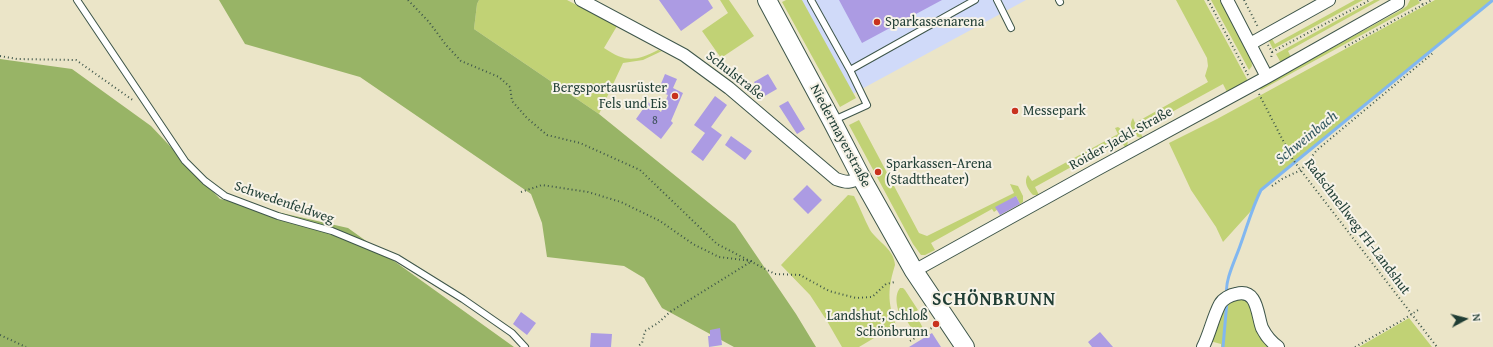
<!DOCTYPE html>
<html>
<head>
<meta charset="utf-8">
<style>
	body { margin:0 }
	#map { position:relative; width:1493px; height:347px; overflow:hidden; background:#ebe5c8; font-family:"Gentium Book Plus",serif }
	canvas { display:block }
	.north { position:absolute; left:1445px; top:299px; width:40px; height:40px; -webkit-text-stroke:3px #f7f3e8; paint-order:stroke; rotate:83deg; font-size:11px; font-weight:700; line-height:16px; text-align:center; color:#1f3d34 }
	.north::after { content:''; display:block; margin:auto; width:14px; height:18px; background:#1f3d34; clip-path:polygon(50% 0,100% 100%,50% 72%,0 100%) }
</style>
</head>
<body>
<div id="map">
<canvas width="1493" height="347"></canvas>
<div class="north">N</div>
</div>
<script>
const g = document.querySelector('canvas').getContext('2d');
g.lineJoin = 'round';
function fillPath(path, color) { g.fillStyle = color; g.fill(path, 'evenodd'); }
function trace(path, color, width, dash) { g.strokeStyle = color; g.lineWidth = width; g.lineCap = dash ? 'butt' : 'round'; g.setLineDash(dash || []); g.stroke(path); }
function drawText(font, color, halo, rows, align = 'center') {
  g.font = font + ' "Gentium Book Plus",serif'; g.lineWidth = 4; g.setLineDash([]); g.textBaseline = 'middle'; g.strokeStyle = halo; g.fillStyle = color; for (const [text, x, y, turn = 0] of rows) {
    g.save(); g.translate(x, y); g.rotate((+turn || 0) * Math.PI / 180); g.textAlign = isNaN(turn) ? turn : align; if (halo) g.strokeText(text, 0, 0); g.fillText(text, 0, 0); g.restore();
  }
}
fillPath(new Path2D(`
	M795 0H1026L847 97Z`), '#d0daf9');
fillPath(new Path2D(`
	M479 0H567L617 26 604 48C626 63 636 61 658 50L662 51 643 60 623 63 599 114 474 29 477 4Z
	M720 0H729L754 36 721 58 702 31 728 13Z
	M786 0H802L856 98 840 107 782 2Z
	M1176 0H1204L1248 81 1227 92 1223 84 1139 130 1143 138C1134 138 1127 127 1133 118L1135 123 1208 82 1205 76 1208 66 1207 58Z
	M1211 0H1221L1251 57 1252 66 1249 70Z
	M1355 0H1363L1273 49 1268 39 1271 37 1275 44Z
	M1374 0H1380L1288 51 1291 57 1281 63 1276 54Z
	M1410 0H1418L1420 3 1261 90 1259 88 1401 10 1407 6Z
	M1435 0H1493L1261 190 1251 211 1223 242 1216 227 1191 190 1169 143 1217 119Z
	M859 120 919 233 927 236 1014 193 1010 184 1018 186 1023 196V202L1020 204 1016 196 994 212 992 209 931 243 935 250 925 255H921L913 244 849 125Z
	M1118 127C1124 130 1130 140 1127 146L1125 147 1120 140 1035 187 1039 195H1033C1028 190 1023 181 1028 175L1032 181 1118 134 1115 128Z
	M848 195 854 196C860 207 864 219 870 230 878 242 894 249 895 265 888 288 887 302 896 325L859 347H842L827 321 810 295 781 265Z
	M900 288H903L905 290 918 310 902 320C898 311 893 297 900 288Z
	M1246 294 1278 347H1221V344L1206 340 1221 302Z
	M916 315 924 330 916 336 907 321Z
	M1409 318 1432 347H1359Z`), '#c1d275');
fillPath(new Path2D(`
	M219 0H479L477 4 474 29 599 114 735 224 796 314 816 347H734L662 308 644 278 624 266 547 257 542 223 531 194 360 77 245 44Z
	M0 59 72 69 151 126 220 199 348 228 514 347H0Z`), '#98b466');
trace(new Path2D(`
	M1227 294C1224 282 1236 258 1240 246 1247 227 1252 208 1261 190L1493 0
	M1223 347 1227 301`), '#81b7f0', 3);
fillPath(new Path2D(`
	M659 0H708L713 8 681 31Z
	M839 0H942L862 43Z
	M665 74 677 79 673 88 683 93 671 121 673 123 661 139 636 119 648 102 661 112 668 95 658 91Z
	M768 74 777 89 763 97 754 82Z
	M715 96 727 105 711 127 722 135 703 161 691 152 705 133 694 125Z
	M788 101 805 129 797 134 779 106Z
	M731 136 752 151 745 160 725 145Z
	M807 185 822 200 808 214 793 199Z
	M1016 196 1020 204 1000 215 995 207Z
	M521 312 536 323 527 335 513 324Z
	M720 328 722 345 709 347 708 336H710V330Z
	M1100 332 1113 347H1092L1088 342Z
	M591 333 612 334 611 347H590Z
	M932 333 941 347H909Z`), '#ac9be3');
const service = new Path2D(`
	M77 0 185 161 205 181 225 196 278 216 332 231 397 258 463 299 512 333 525 347
	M811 0 850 70
	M997 0 1011 28
	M1059 0 1060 2
	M834 120 867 105 850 70 975 0`);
const minor = new Path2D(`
	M581 0 684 55 729 88 836 179C847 183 850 183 861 177
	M1227 0 1267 77
	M1250 44 1329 0
	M914 271 1096 170 1267 77 1398 3V0
	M1203 347C1210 333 1213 317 1220 304 1223 299 1230 295 1236 294 1258 288 1257 315 1262 328 1266 336 1271 342 1278 347`);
const secondary = new Path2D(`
	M767 0 832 121 861 177 914 271 965 347`);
trace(service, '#3e564a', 8);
trace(minor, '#3e564a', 14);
trace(secondary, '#3e564a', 20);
trace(new Path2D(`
	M408 0 429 22 446 45 461 61 499 77 510 87 512 101 527 118 547 135 580 143 640 170 717 244 775 274 800 275 829 291 856 298 872 297 886 284 895 282
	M1208 0 1248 75
	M1244 0 1258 27
	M1420 0 1423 5
	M1268 45 1272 52 1271 59
	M1345 47 1432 0
	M1272 52 1370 0
	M0 56 17 59 76 60 134 101
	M1259 94 1292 158 1299 168 1437 347
	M1272 186 1282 179 1301 170 1317 150 1433 53
	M521 192 542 185 588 192 621 202 660 221 693 244 719 257 752 261 670 312 658 323 645 331 642 343 637 347
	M0 335 26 347
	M910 341 935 326
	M1355 347 1401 321 1418 310`), '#3e564a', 2, [1, 3]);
trace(service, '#fff', 6);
trace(minor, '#fff', 12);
trace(secondary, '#fff', 18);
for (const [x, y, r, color] of [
	[877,22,4,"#c8321e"],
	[675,96,4,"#c8321e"],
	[1015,111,4,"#c8321e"],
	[878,172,4,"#c8321e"],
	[936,324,4,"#c8321e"]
]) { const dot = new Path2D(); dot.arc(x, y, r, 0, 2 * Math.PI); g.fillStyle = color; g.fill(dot); trace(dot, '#f7f3e8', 1.5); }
drawText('12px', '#425460', null, [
	["8",655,121]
]);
drawText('14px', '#1f3d34', '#f7f3e8', [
	["Sparkassenarena",885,22],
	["Bergsportausrüster",667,88,"right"],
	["Fels und Eis",667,104,"right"],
	["Messepark",1023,111],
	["Sparkassen-Arena",886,164],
	["(Stadttheater)",886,180],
	["Landshut, Schloß",928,316,"right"],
	["Schönbrunn",928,332,"right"]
], 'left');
drawText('14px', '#1f3d34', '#f7f3e8', [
	["Schulstraße",735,76,38],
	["Niedermayerstraße",840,136,62],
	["Roider-Jackl-Straße",1121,139,-29],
	["Schwedenfeldweg",284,203,19],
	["Radschnellweg FH-Landshut",1357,227,53]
]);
drawText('italic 15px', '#385c63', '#f7f3e8', [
	["Schweinbach",1307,138,-39]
]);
g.letterSpacing = '1px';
drawText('bold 18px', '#1f3d34', '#f7f3e8', [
	["SCHÖNBRUNN",994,300]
]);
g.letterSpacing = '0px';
</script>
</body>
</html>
